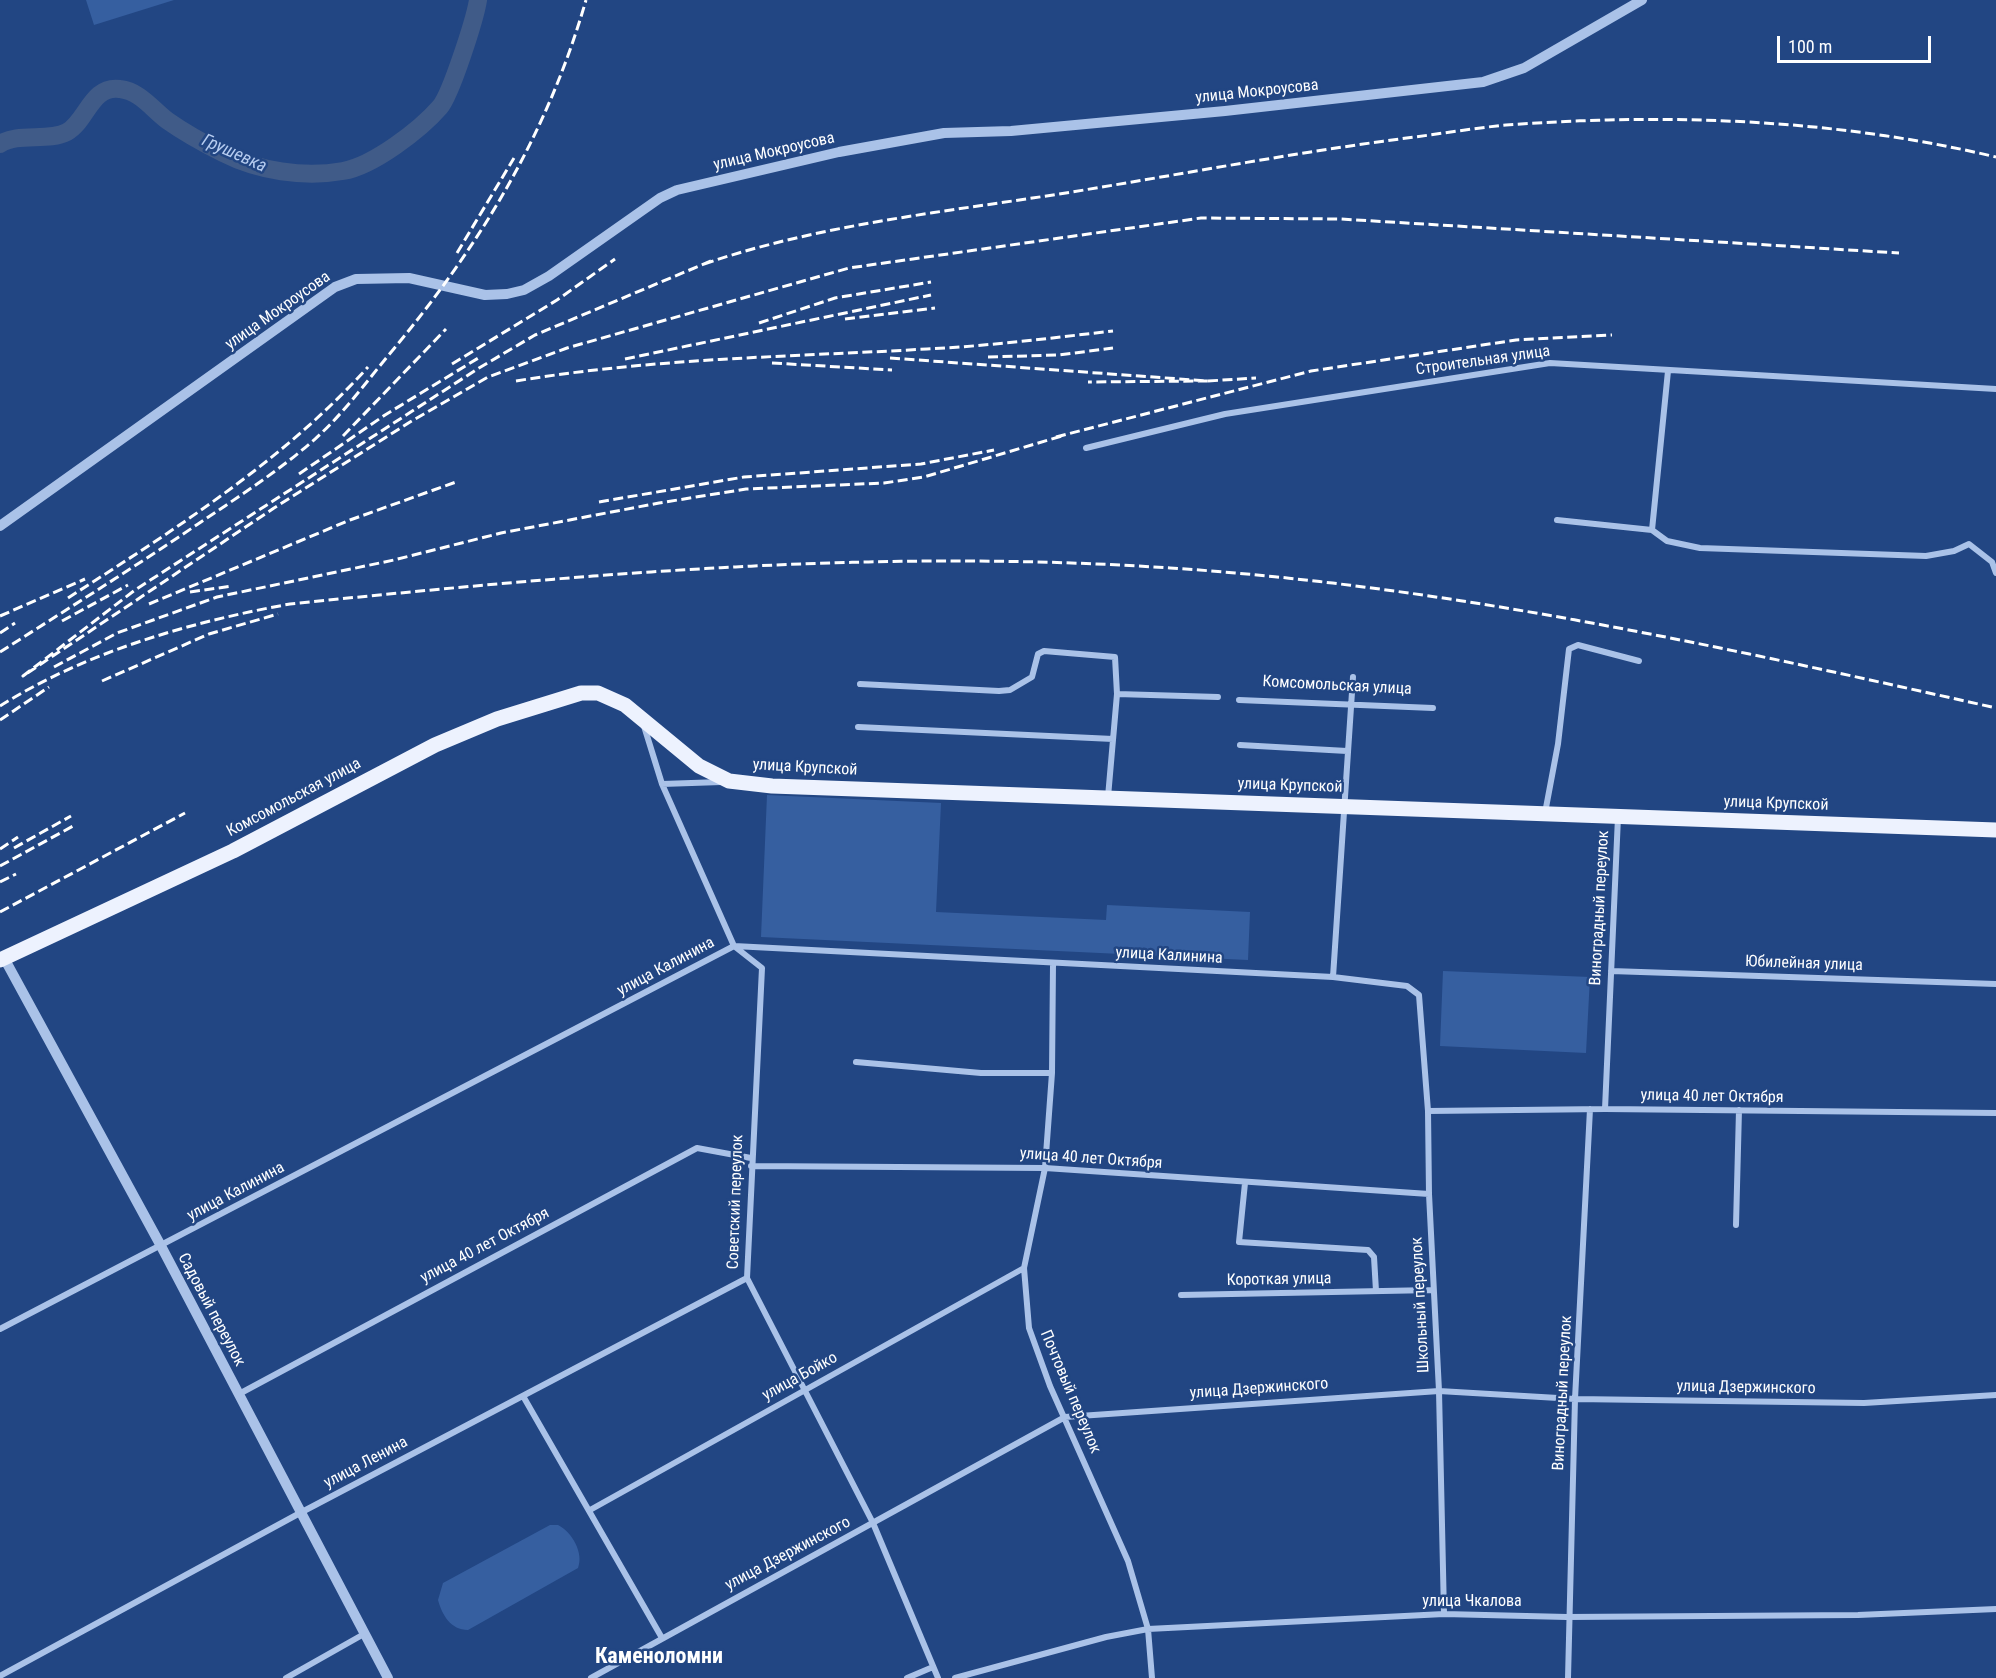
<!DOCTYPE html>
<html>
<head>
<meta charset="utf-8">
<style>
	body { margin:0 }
	#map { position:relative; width:1996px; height:1678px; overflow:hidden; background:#224683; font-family:"Roboto Condensed",sans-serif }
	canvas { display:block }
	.scale { position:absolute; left:1777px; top:36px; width:154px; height:27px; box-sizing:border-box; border:3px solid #fff; border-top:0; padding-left:8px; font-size:18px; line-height:21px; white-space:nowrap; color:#fff; -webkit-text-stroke:4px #224683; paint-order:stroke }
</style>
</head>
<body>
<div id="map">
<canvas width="1996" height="1678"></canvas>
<div class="scale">100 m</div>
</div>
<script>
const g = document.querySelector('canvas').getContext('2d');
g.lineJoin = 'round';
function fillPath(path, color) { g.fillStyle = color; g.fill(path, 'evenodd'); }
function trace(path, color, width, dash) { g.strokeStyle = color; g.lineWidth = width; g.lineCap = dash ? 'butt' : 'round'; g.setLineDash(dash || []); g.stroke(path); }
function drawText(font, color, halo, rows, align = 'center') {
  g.font = font + ' "Roboto Condensed",sans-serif'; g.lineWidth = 5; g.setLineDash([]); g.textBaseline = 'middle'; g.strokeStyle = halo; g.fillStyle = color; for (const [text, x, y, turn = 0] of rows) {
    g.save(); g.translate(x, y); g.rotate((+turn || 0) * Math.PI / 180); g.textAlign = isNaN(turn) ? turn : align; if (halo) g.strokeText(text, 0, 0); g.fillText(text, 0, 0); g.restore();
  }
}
fillPath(new Path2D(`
	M86 0H174L94 25Z
	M767 795 941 803 936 912 1106 920 1107 905 1250 912 1248 960 761 937Z
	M1443 971 1590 977 1586 1053 1440 1046Z
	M550 1525H558C572 1532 584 1553 578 1568L468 1630C451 1630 442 1615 438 1600L443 1583Z`), '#365fa0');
trace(new Path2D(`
	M0 144C18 132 48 142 67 132 87 121 91 85 120 89 140 91 153 110 168 121 185 133 205 144 223 153 258 171 304 178 343 171 373 166 420 130 440 107 451 94 475 19 478 0`), '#405b88', 18);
trace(new Path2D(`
	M1086 448 1225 414 1550 363 1996 389
	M1557 520 1652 530 1667 541 1700 548 1926 556 1954 551 1969 544 1992 562 1996 573
	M1652 530 1668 371
	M860 684 999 691 1010 690 1032 677 1038 654 1044 651 1115 657 1117 694 1108 797
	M1117 694 1218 697
	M1239 700 1433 708
	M644 726 662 784 734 946 762 968 747 1278 873 1523 938 1678
	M858 727 1113 739
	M1240 745 1347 751
	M662 784 721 782
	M1545 813 1558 744 1569 649 1578 645 1639 661
	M1053 964 1052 1073 1045 1168 1024 1268 1029 1328 1050 1386 1128 1561 1148 1629 1152 1678
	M1611 971 1996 984
	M1333 977 1353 677
	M856 1062 981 1073H1052
	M1605 1109 1618 817
	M1428 1111 1605 1109 1996 1113
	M751 1166 1045 1168 1429 1194
	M1245 1183 1239 1242 1368 1250 1374 1257 1376 1291
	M1736 1225 1739 1110
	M1181 1295 1433 1290
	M0 1329 734 946 1333 977 1407 986 1419 995 1428 1111 1429 1194 1439 1391 1444 1614
	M239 1394 697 1148 751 1158
	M523 1396 662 1638
	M590 1510 1024 1268
	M0 1676 300 1513 747 1278
	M286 1678 364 1634
	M591 1678 1065 1417 1439 1391 1575 1399 1864 1403 1996 1395
	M907 1678 933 1667
	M955 1678 1106 1637 1148 1629 1444 1614 1567 1617 1858 1615 1996 1609
	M1568 1678 1575 1399 1590 1109`), '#aac2e8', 6);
trace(new Path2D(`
	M0 526 335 287 356 279 409 278 485 295 507 294 524 290 549 276 660 198 677 190 839 152 944 133 1011 131 1225 111 1483 82 1524 68 1642 0
	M4 958 161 1246 388 1678`), '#aac2e8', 10);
trace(new Path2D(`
	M0 960 233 851 435 745 497 719 581 693H598L625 705 699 766 729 781 772 786 1996 830`), '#edf2fe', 15);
trace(new Path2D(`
	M457 253 514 158
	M711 261 535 335 479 368 135 590 23 676 274 508 410 422 488 377 567 348 849 268 1201 218 1341 219 1899 253
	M704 264C827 222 957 211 1084 190 1194 172 1304 151 1415 137 1445 133 1476 128 1506 125 1670 113 1836 119 1996 157
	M845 319 935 308
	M759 323 835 298 931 282
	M988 357 1059 355 1113 348
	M890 358 1208 381 1088 382
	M625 359 931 295
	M772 363 892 370
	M452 364 557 300 615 259
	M516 381C655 358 787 357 927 349 989 346 1051 338 1113 331
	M1208 381 1256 378
	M343 436 446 329
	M1056 437 1311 371 1516 340 1612 335
	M299 474 385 415 480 357
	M599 502 744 477 921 464 994 450
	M190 592 232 586
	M68 598C175 529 282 462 368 367
	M149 604 350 520 456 482
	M0 616 85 579
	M62 621 128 585
	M0 633 15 623
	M0 652C66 610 133 568 198 524 238 497 279 471 315 439 342 415 364 385 387 357 478 249 547 136 586 0
	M54 667 117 633 217 597 394 560 501 533 659 503 746 489 884 483 924 477 1062 436
	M102 681 209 634 278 614
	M0 706C86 652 190 622 290 604 582 574 876 548 1170 568 1449 586 1724 647 1996 708
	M0 720 49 687
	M14 848 71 816
	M0 849 18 837
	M0 866 75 825
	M0 882 16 874
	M0 912 185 813`), '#fff', 3, [10, 4.5]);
drawText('16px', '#fff', '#224683', [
	["улица Мокроусова",1257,92,-6],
	["улица Мокроусова",774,152,-13],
	["улица Мокроусова",278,311,-35],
	["Строительная улица",1483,361,-8],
	["Комсомольская улица",1337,686,3],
	["улица Крупской",805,768,3],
	["улица Крупской",1290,786,2],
	["Комсомольская улица",294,798,-28],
	["улица Крупской",1776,804,2],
	["Виноградный переулок",1600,908,-87],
	["улица Калинина",1169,956,3],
	["Юбилейная улица",1804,964,2],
	["улица Калинина",666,967,-28],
	["улица 40 лет Октября",1712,1097,1],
	["улица 40 лет Октября",1091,1159,4],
	["улица Калинина",236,1192,-28],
	["Советский переулок",736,1202,-88],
	["улица 40 лет Октября",485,1246,-28],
	["Короткая улица",1279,1280,-1],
	["Школьный переулок",1421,1305,-93],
	["Садовый переулок",211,1310,62],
	["улица Бойко",800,1377,-29],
	["улица Дзержинского",1746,1388,1],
	["улица Дзержинского",1259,1389,-4],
	["Почтовый переулок",1070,1392,67],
	["Виноградный переулок",1563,1393,-87],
	["улица Ленина",366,1463,-28],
	["улица Дзержинского",788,1554,-28],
	["улица Чкалова",1472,1602]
]);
drawText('italic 18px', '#b6ccf0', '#224683', [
	["Грушевка",234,154,24]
]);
drawText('bold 22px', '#fff', '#224683', [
	["Каменоломни",659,1657]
]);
</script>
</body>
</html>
